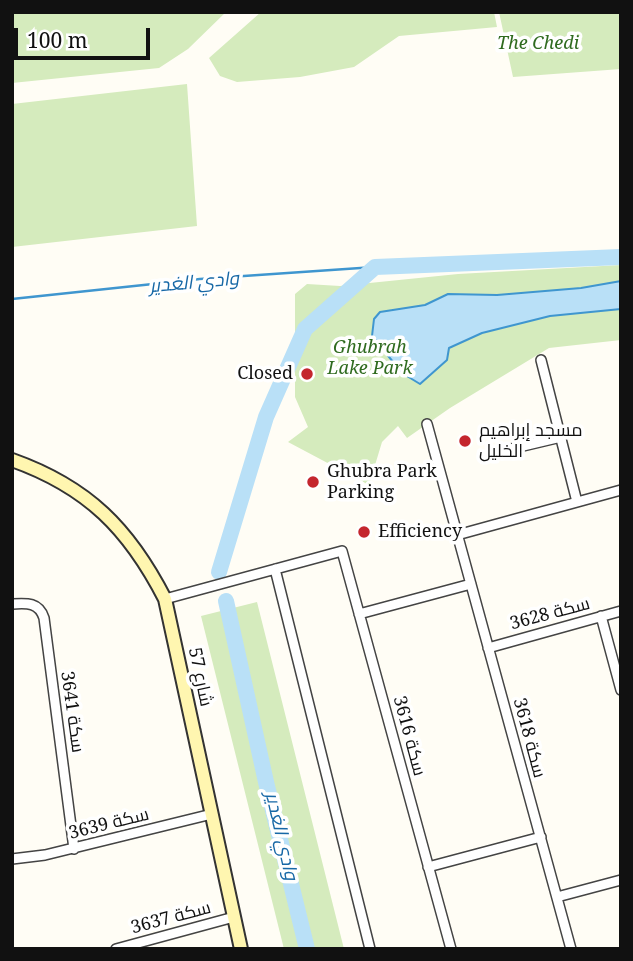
<!DOCTYPE html>
<html>
<head>
<meta charset="utf-8">
<style>
	body { margin:0 }
	#map { position:relative; width:633px; height:961px; overflow:hidden; background:#fffdf5; font-family:"Noto Serif",serif }
	canvas { display:block }
	.frame { position:absolute; inset:0; border:14px solid #111; pointer-events:none }
	.scale { position:absolute; left:14px; top:28px; width:136px; height:32px; box-sizing:border-box; border:4px solid #111; border-top:0; padding-left:9px; font-size:21px; line-height:24px; white-space:nowrap; color:#111; -webkit-text-stroke:5px #fff; paint-order:stroke }
</style>
</head>
<body>
<div id="map">
<canvas width="633" height="961"></canvas>
<div class="frame"></div>
<div class="scale">100 m</div>
</div>
<script>
const g = document.querySelector('canvas').getContext('2d');
g.lineJoin = 'round';
function fillPath(path, color) { g.fillStyle = color; g.fill(path, 'evenodd'); }
function trace(path, color, width, dash) { g.strokeStyle = color; g.lineWidth = width; g.lineCap = dash ? 'butt' : 'round'; g.setLineDash(dash || []); g.stroke(path); }
function drawText(font, color, halo, rows, align = 'center') {
  g.font = font + ' "Noto Serif",Cairo,serif'; g.lineWidth = 7; g.setLineDash([]); g.textBaseline = 'middle'; g.strokeStyle = halo; g.fillStyle = color; for (const [text, x, y, turn = 0] of rows) {
    g.save(); g.translate(x, y); g.rotate((+turn || 0) * Math.PI / 180); g.textAlign = isNaN(turn) ? turn : align; if (halo) g.strokeText(text, 0, 0); g.fillText(text, 0, 0); g.restore();
  }
}
fillPath(new Path2D(`
	M12 12H226L188 49 159 68 12 83Z
	M261 12H494L497 27 399 36 354 67 300 77 237 82 220 76 209 58Z
	M499 12H621V69L513 77Z
	M187 84 197 226 12 247V104Z
	M621 265V340L549 348 450 408 407 438 398 426 382 442 369 485 288 442 308 427 295 397V294L307 284 340 286 458 274Z
	M257 602 344 949H284L201 616Z`), '#d5ebbd');
const water = new Path2D(`
	M621 281V309L550 316 482 333 449 348 447 360 420 384 402 373 372 336 374 319 380 312 425 305 448 294 497 295 581 288Z`);
fillPath(water, '#b9e0f7');
trace(water, '#3f96cf', 2);
trace(new Path2D(`
	M12 299 200 279 375 267`), '#3f96cf', 2.5);
trace(new Path2D(`
	M219 572 266 417 305 329 375 267 621 257
	M226 601 266 782 307 949`), '#b9e0f7', 16);
const street = new Path2D(`
	M541 360 577 502
	M427 424 571 949
	M502 451 561 437
	M457 535 621 490
	M275 569 370 949
	M165 599 342 551 451 949
	M12 604C27 603 39 602 44 618L74 849
	M359 614 471 584
	M601 616 621 690
	M488 648 621 611
	M12 859 45 855 212 814
	M428 867 541 837
	M557 897 621 880
	M116 949 234 917`);
const secondary = new Path2D(`
	M12 460C88 487 129 529 165 599L241 949`);
trace(street, '#444', 12);
trace(secondary, '#333', 16);
trace(street, '#fff', 9);
trace(secondary, '#fff6b0', 12);
for (const [x, y, r, color] of [
	[307,374,7,"#c4262e"],
	[465,441,7,"#c4262e"],
	[313,482,7,"#c4262e"],
	[364,532,7,"#c4262e"]
]) { const dot = new Path2D(); dot.arc(x, y, r, 0, 2 * Math.PI); g.fillStyle = color; g.fill(dot); trace(dot, '#fff', 2.5); }
drawText('italic 18px', '#2f6b1f', '#fff', [
	["The Chedi",538,44],
	["Ghubrah",370,348],
	["Lake Park",370,369]
]);
drawText('18px', '#111', '#fff', [
	["Closed",293,374,"right"],
	["مسجد إبراهيم",479,431],
	["الخليل",479,452],
	["Ghubra Park",327,472],
	["Parking",327,493],
	["Efficiency",378,532]
], 'left');
drawText('18px', '#111', '#fff', [
	["سكة 3628",550,614,-15],
	["شارع 57",200,677,78],
	["سكة 3641",72,712,82],
	["سكة 3616",409,736,75],
	["سكة 3618",529,738,75],
	["سكة 3639",109,824,-14],
	["سكة 3637",171,918,-15]
]);
drawText('italic 19px', '#1768a6', '#fff', [
	["وادي الغدير",194,283,-5],
	["وادي الغدير",281,836,77]
]);
</script>
</body>
</html>
